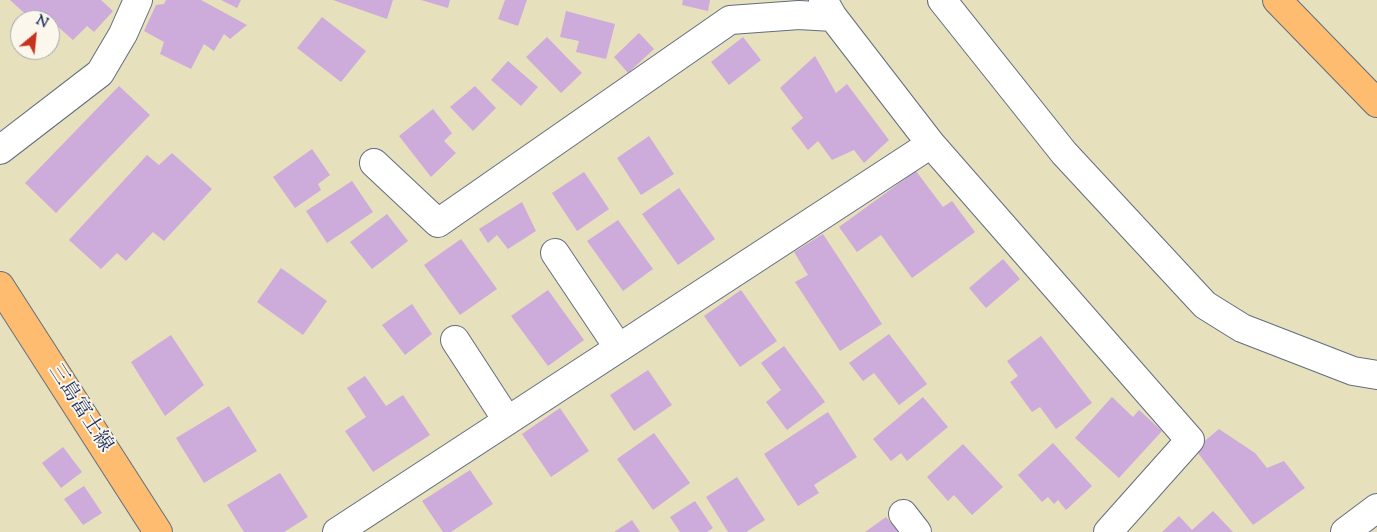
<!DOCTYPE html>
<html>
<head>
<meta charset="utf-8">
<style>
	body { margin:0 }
	#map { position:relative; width:1377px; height:532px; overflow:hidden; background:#e7e0bc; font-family:"Sorts Mill Goudy",serif }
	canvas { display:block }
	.north { position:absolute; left:10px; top:10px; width:50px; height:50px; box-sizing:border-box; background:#fbf7ec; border:1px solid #a1a7b3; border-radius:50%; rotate:28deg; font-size:14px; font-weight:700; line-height:20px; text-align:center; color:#1b2f5e }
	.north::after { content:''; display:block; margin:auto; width:18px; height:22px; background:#c8321e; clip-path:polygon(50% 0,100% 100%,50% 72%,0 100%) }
</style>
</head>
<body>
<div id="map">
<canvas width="1377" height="532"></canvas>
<div class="north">N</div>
</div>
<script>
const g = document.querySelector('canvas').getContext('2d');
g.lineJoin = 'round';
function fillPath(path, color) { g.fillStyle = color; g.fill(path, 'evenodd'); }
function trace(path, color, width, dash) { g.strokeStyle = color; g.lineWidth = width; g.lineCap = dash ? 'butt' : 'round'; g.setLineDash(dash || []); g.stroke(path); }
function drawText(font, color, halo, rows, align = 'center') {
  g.font = font + ' "Sorts Mill Goudy","Noto Serif JP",serif'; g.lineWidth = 4; g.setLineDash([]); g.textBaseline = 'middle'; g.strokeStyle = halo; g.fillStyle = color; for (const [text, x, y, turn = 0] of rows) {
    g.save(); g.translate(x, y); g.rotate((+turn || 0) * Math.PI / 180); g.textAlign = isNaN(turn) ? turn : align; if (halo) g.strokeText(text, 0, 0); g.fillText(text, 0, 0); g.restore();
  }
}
fillPath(new Path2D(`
	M10 0H101L113 11 94 32 87 26 73 40 57 26 50 33V20H32Z
	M166 0H201L247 25 230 39 224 34 214 51 204 44 191 69 160 54 164 42 144 31 156 5 164 4Z
	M221 0H241L237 8Z
	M333 0H393L387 19Z
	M421 0H450L448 8Z
	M505 0H527L518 26 498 19Z
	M683 0H710L708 11 682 5Z
	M566 11 615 24 606 59 576 52 579 41 560 37Z
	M322 17 366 51 341 82 297 48Z
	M639 33 654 49 628 73 614 57Z
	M547 37 582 73 561 93 526 57Z
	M743 37 761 60 729 85 711 62Z
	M815 56 836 93 847 84 889 140 864 163 854 150 832 160 818 141 808 150 791 128 803 118 780 88Z
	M508 61 538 87 521 106 491 80Z
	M119 86 150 115 56 213 25 183Z
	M475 86 496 108 473 131 450 107Z
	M433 109 452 133 444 141 456 153 431 177 399 136Z
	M649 136 674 174 641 195 617 158Z
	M312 149 330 175 318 184 321 190 295 208 273 177Z
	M172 153 212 189 164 241 153 232 126 261 117 253 101 269 69 240 147 155 159 165Z
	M916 171 943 207 952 201 975 232 912 278 881 235 857 252 839 227Z
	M584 172 609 209 577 231 552 193Z
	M352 181 373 212 327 243 306 211Z
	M679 188 715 239 678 265 642 214Z
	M522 202 536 231 508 249 497 235 488 243 479 229Z
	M387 214 408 241 372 269 350 242Z
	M618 220 653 269 623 291 587 241Z
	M823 234 882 324 840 351 795 282 808 275 794 252Z
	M461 239 497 289 460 315 424 265Z
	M1003 259 1020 279 986 308 969 288Z
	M281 268 327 301 303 335 257 302Z
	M548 290 584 340 548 366 511 316Z
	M741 290 777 341 740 367 704 316Z
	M412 304 432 334 405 355 382 325Z
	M889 334 927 384 899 405 874 373 863 381 849 363Z
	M171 335 204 385 165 416 131 362Z
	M1041 336 1092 403 1056 429 1040 407 1032 412 1010 382 1018 376 1007 361Z
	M784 346 825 402 787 430 766 402 781 390 761 363Z
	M648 370 672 405 634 431 610 395Z
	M365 376 386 406 403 395 430 435 373 472 345 431 366 417 347 388Z
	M923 397 948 427 907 461 901 453 891 461 873 439Z
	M1112 397 1133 417 1139 410 1162 431 1119 478 1075 438Z
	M229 406 257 451 204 483 176 438Z
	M560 408 589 451 551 477 522 434Z
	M828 412 857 457 814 485 819 493 798 506 764 454Z
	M1219 429 1255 453 1267 468 1284 461 1305 488 1253 525 1195 449Z
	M654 433 690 483 653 510 617 459Z
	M1053 443 1092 486 1066 510 1058 500 1054 504 1048 497 1042 502 1018 475Z
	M963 444 1003 487 972 515 954 495 948 501 927 477Z
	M63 447 82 472 61 488 42 463Z
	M470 470 493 504 451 532H443L422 501Z
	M280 473 308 517 284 532H244L227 505Z
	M737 477 765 520 746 532H728L706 497Z
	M84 486 102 513 83 525 64 499Z
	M695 501 713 528 707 532H680L670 517Z
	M1213 511 1233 532H1162L1179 516 1192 530Z
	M886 517 898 532H865Z
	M632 520 640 532H614Z`), '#cdabdb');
const minor = new Path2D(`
	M823 0 833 17 931 144 1190 440 1108 532
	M942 0 1064 153 1205 305 1242 328 1353 371 1377 375
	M0 150 100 73 123 34 138 0
	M374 163 438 223 730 20 799 15 833 17
	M555 253 618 347
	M455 340 507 420
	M903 514 917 532
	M337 532 931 144
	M1345 532 1377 508`);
const major = new Path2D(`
	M0 286 158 532`);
const highway = new Path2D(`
	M1277 0 1377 103`);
trace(minor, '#626d7f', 30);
trace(major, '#626d7f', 30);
trace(highway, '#626d7f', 30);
trace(minor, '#fff', 28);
trace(major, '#fdbc6f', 28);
trace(highway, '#fdbc6f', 28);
drawText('20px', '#1b2f5e', '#fbf7ec', [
	["三島富士線",79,409,57]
]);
</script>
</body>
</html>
